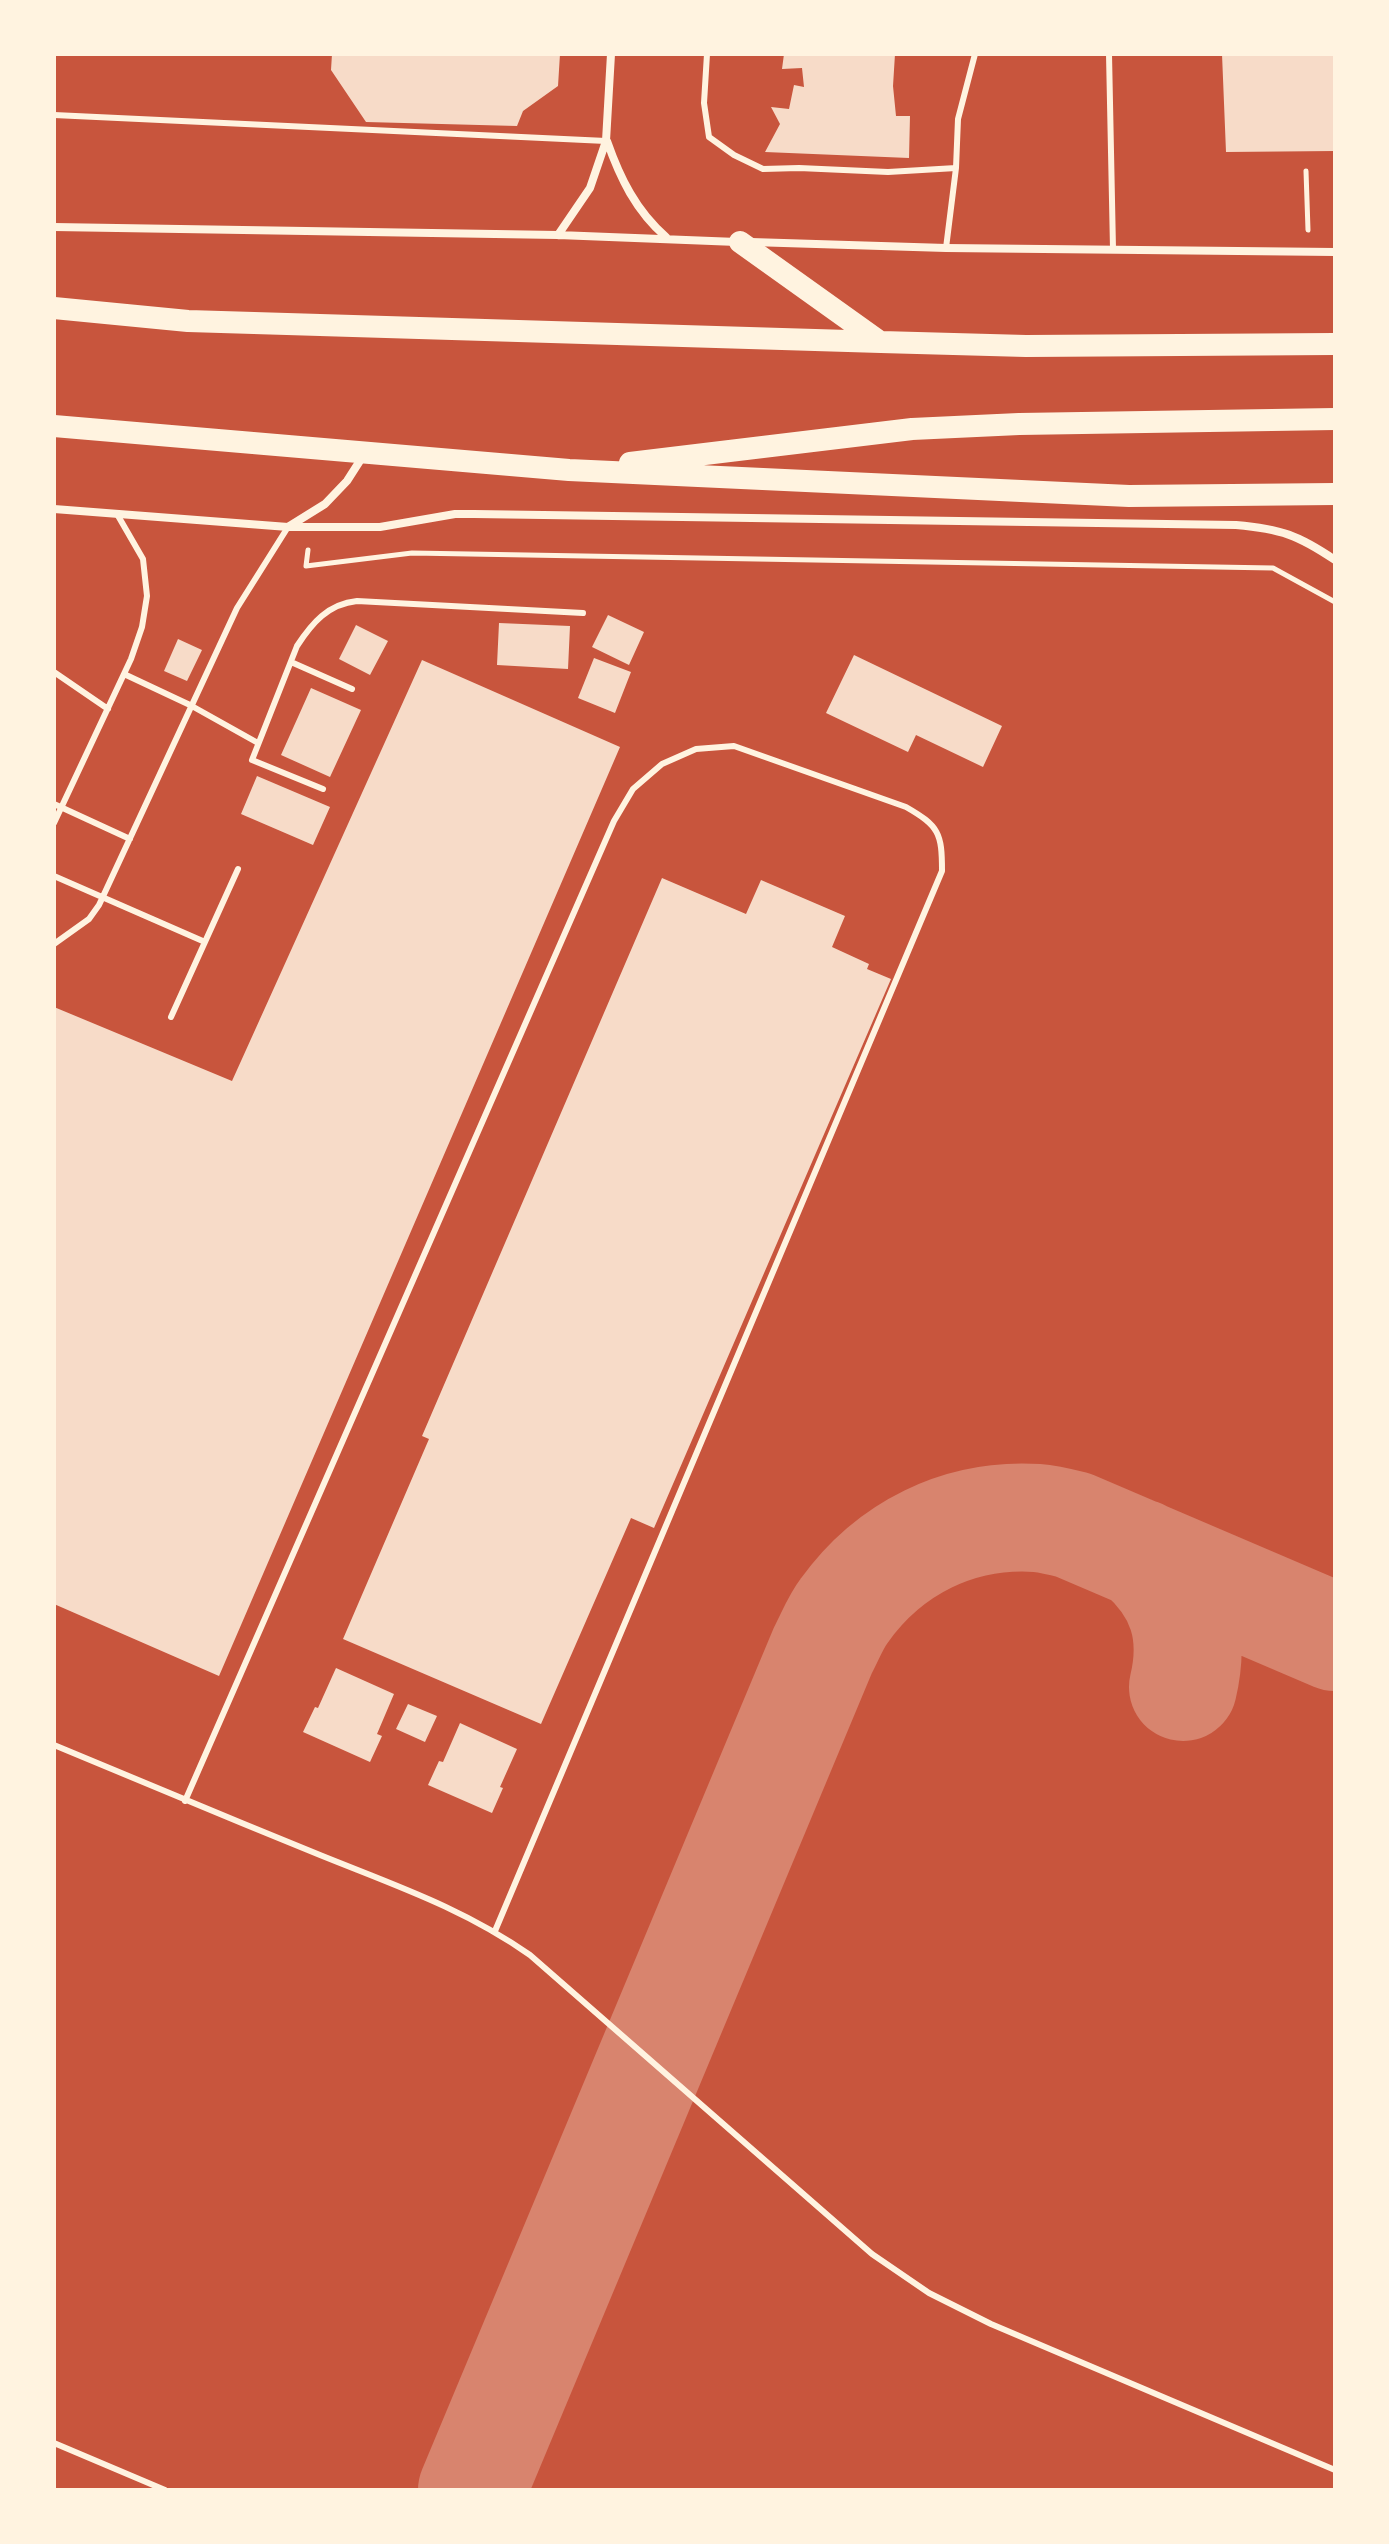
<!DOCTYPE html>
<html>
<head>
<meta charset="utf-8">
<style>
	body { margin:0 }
	#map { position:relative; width:1389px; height:2544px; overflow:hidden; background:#c8553d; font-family:"Playfair Display",serif }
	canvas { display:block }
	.frame { position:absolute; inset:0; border:56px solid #fff3e0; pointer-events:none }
</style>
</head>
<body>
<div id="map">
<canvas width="1389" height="2544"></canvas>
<div class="frame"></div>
</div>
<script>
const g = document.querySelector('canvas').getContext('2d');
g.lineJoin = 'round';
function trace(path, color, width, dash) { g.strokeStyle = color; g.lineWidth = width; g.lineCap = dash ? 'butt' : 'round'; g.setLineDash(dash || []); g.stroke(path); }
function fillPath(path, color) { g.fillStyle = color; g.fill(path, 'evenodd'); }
trace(new Path2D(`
	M1140 1553C1182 1590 1196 1632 1183 1687
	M472 2490 823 1650C830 1637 835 1623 844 1611 889 1548 959 1513 1037 1518 1049 1519 1061 1522 1073 1525L1335 1637`), '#d8846e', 108);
fillPath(new Path2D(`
	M332 54H560L558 86 523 111 517 126 366 122 331 70Z
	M784 54H895L893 86 896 116H910L909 158 765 152 780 124 771 107 789 109 794 85 804 87 802 68 782 69Z
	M1222 54H1335V151L1226 152Z
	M608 615 644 632 629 665 592 647Z
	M499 623 570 626 568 669 497 665Z
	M356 625 388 641 370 675 339 659Z
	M178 639 202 650 187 681 164 671Z
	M854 655 1002 726 983 767 916 735 908 752 826 713Z
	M594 658 631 672 615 713 578 698Z
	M422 660 620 747 219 1676 54 1604V1007L232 1081Z
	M311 688 361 710 330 777 281 755Z
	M257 776 330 807 313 845 241 814Z
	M662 878 746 914 761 880 845 916 832 947 869 964 867 969 891 979 654 1528 631 1518 541 1724 343 1639 429 1439 422 1436Z
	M336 1668 394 1694 377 1734 382 1736 370 1762 303 1732 315 1707 318 1708Z
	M408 1704 437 1716 425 1742 396 1729Z
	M460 1723 517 1749 500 1787 503 1788 492 1813 428 1785 439 1761 443 1762Z`), '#f7dbc8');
trace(new Path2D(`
	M1306 171 1308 230
	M308 550 306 566 412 553 1273 568 1335 602`), '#fff3e0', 5);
trace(new Path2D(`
	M707 54 704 103 709 137 734 155 763 169 799 168 888 172 956 168 958 119 975 54
	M1109 54 1113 249
	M54 115 606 141
	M946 248 956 168
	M291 662 352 689
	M54 672 108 709
	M124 674 190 705 258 743
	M323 789 252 760 297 646C312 623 328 604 357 601L583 613
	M54 804 130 839
	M54 823 131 659 142 627 147 596 143 559 117 514
	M54 876 205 942
	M54 944 89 919 99 905 237 608 288 527
	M171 1017 238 869
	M54 1745C142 1782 231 1819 320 1855 394 1885 463 1908 530 1955L872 2254 929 2293 991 2324 1335 2470
	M185 1801 614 821 633 789 662 764 696 749 734 746 906 807C939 826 942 833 942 871L495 1931
	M54 2443 165 2490`), '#fff3e0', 6);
trace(new Path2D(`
	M607 141C620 178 636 211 666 237
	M54 227 558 235 737 242
	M558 235 590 188 606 141 611 54
	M751 242 946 248 1335 252
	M54 509 288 527 325 504 347 481 363 456
	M288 527H380L455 514H474L1236 525C1281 529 1298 535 1335 560`), '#fff3e0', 8);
trace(new Path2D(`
	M740 242 880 342
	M54 308 188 321 881 342 1026 346 1335 344
	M54 426 569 470 1129 496 1335 494
	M630 463 912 429 1019 424 1335 419`), '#fff3e0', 22);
</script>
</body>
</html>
